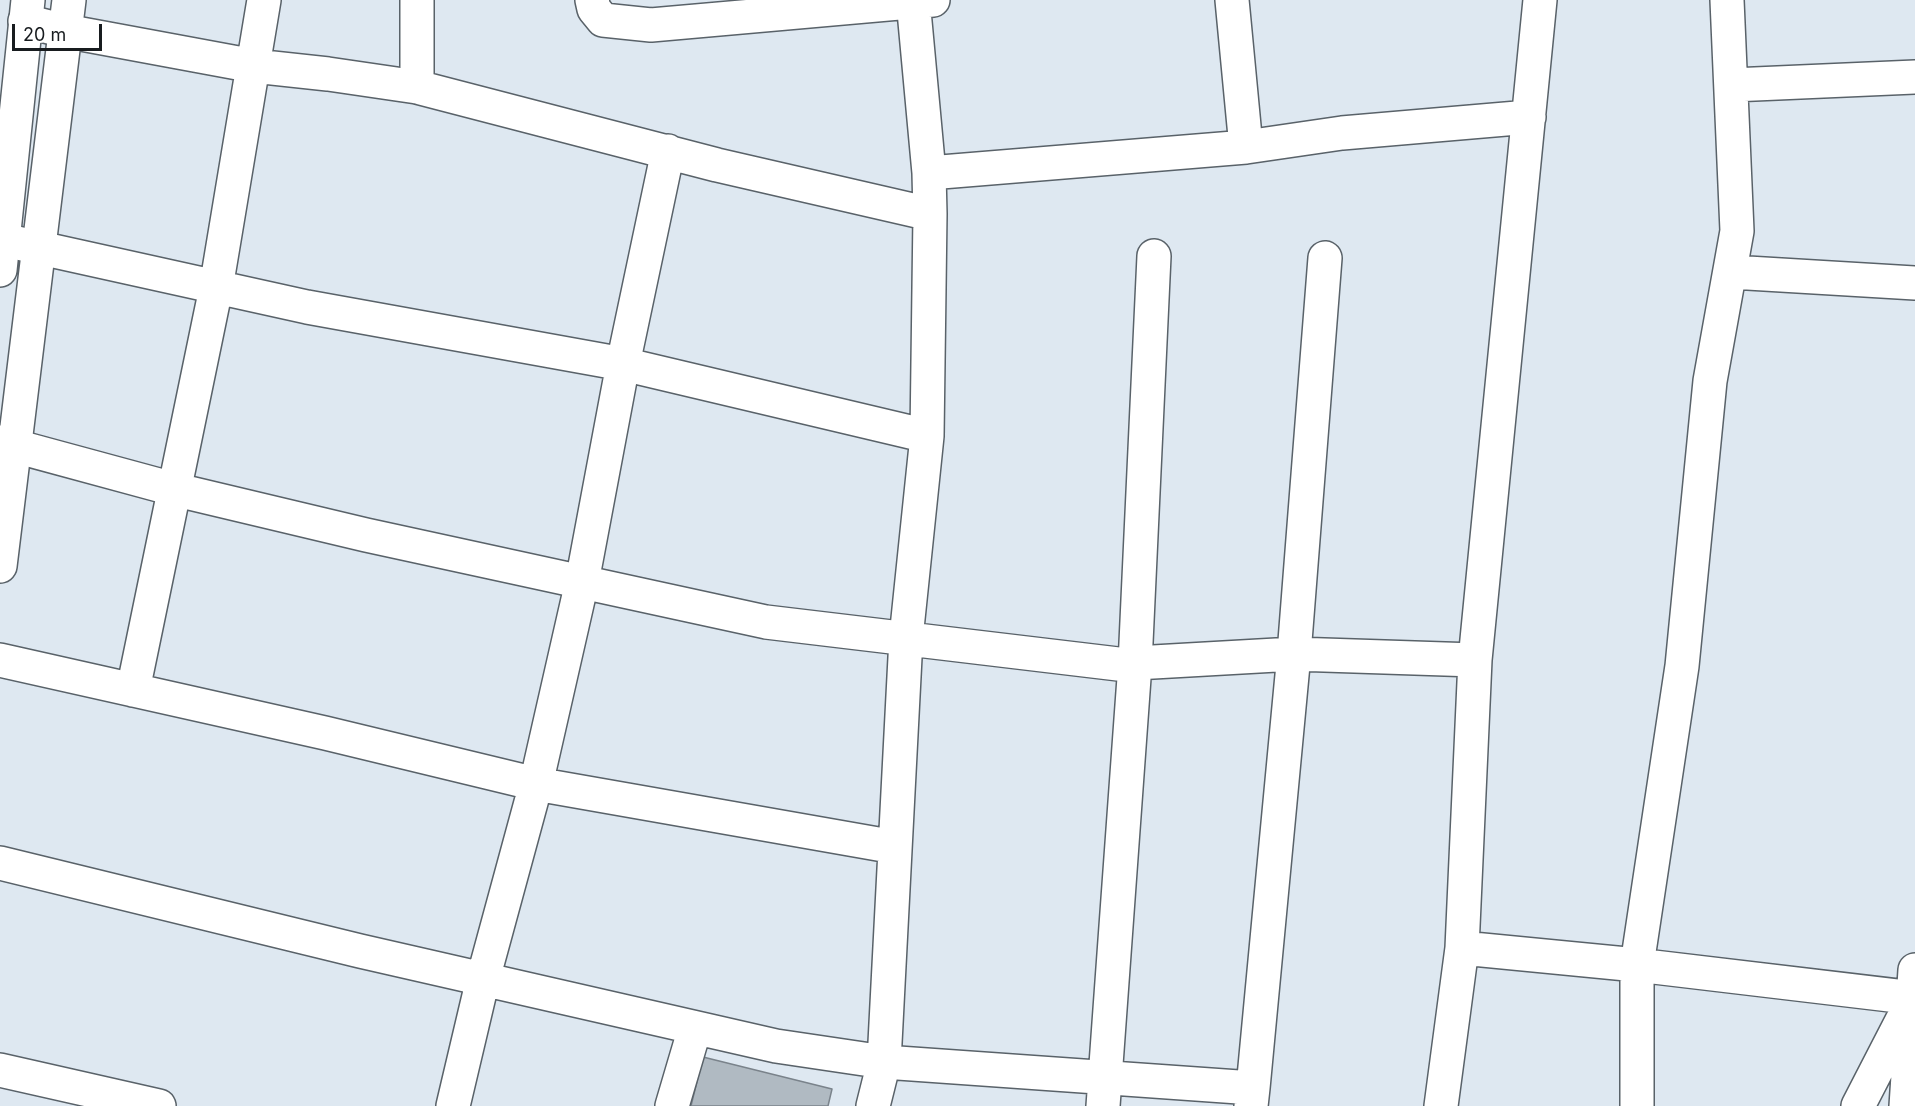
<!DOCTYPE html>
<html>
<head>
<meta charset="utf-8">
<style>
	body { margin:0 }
	#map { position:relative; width:1915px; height:1106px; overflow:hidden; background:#dee8f1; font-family:Inter,sans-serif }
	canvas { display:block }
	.scale { position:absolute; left:12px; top:24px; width:90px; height:27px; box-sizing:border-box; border:3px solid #181c1f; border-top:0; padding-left:8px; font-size:18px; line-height:21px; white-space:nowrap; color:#181c1f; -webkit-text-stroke:4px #fff; paint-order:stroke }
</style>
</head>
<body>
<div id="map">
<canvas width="1915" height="1106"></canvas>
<div class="scale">20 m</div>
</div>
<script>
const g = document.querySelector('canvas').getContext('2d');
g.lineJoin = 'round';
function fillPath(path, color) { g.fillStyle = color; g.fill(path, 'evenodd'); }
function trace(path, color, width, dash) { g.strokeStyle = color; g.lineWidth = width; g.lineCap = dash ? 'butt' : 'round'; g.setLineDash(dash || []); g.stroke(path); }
const building = new Path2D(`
	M703 1057 832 1089 828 1106H691Z`);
fillPath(building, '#b0bac2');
trace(building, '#7a838b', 1.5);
const minor = new Path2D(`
	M417 0V87
	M592 0 594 9 603 20 651 25 933 0
	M913 0 929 173
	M1232 0 1246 147
	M1727 0 1737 231 1710 381 1682 666 1637 965 1915 998
	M25 21 65 31 254 66 328 74 417 87 717 165 930 214 927 436 906 638 884 1062 873 1106
	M1732 85 1915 77
	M930 214 929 173 1246 147 1342 133 1529 117
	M4 240 307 307 623 364 927 436
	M1731 272 1915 283
	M0 442 177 490 366 535 766 622 1118 664 1294 654 1475 660
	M0 660 325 733 536 784 895 847
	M133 690 216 288 264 0
	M0 863 360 951 776 1046 884 1062 1253 1088 1251 1106
	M1462 948 1637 965V1106
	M0 1070 159 1106
	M1253 1088 1294 654 1325 258
	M453 1106 483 979 536 784 582 582 623 364 668 151
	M672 1106 695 1028
	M1103 1106 1135 664 1154 256
	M1441 1106 1462 948 1475 660 1540 0
	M1858 1106 1908 1009
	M1906 1106 1915 970`);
const major = new Path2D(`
	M0 270 28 0
	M0 566 69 0`);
trace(minor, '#596269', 36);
trace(major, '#596269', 36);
trace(minor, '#fff', 33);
trace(major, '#fff', 33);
</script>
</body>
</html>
